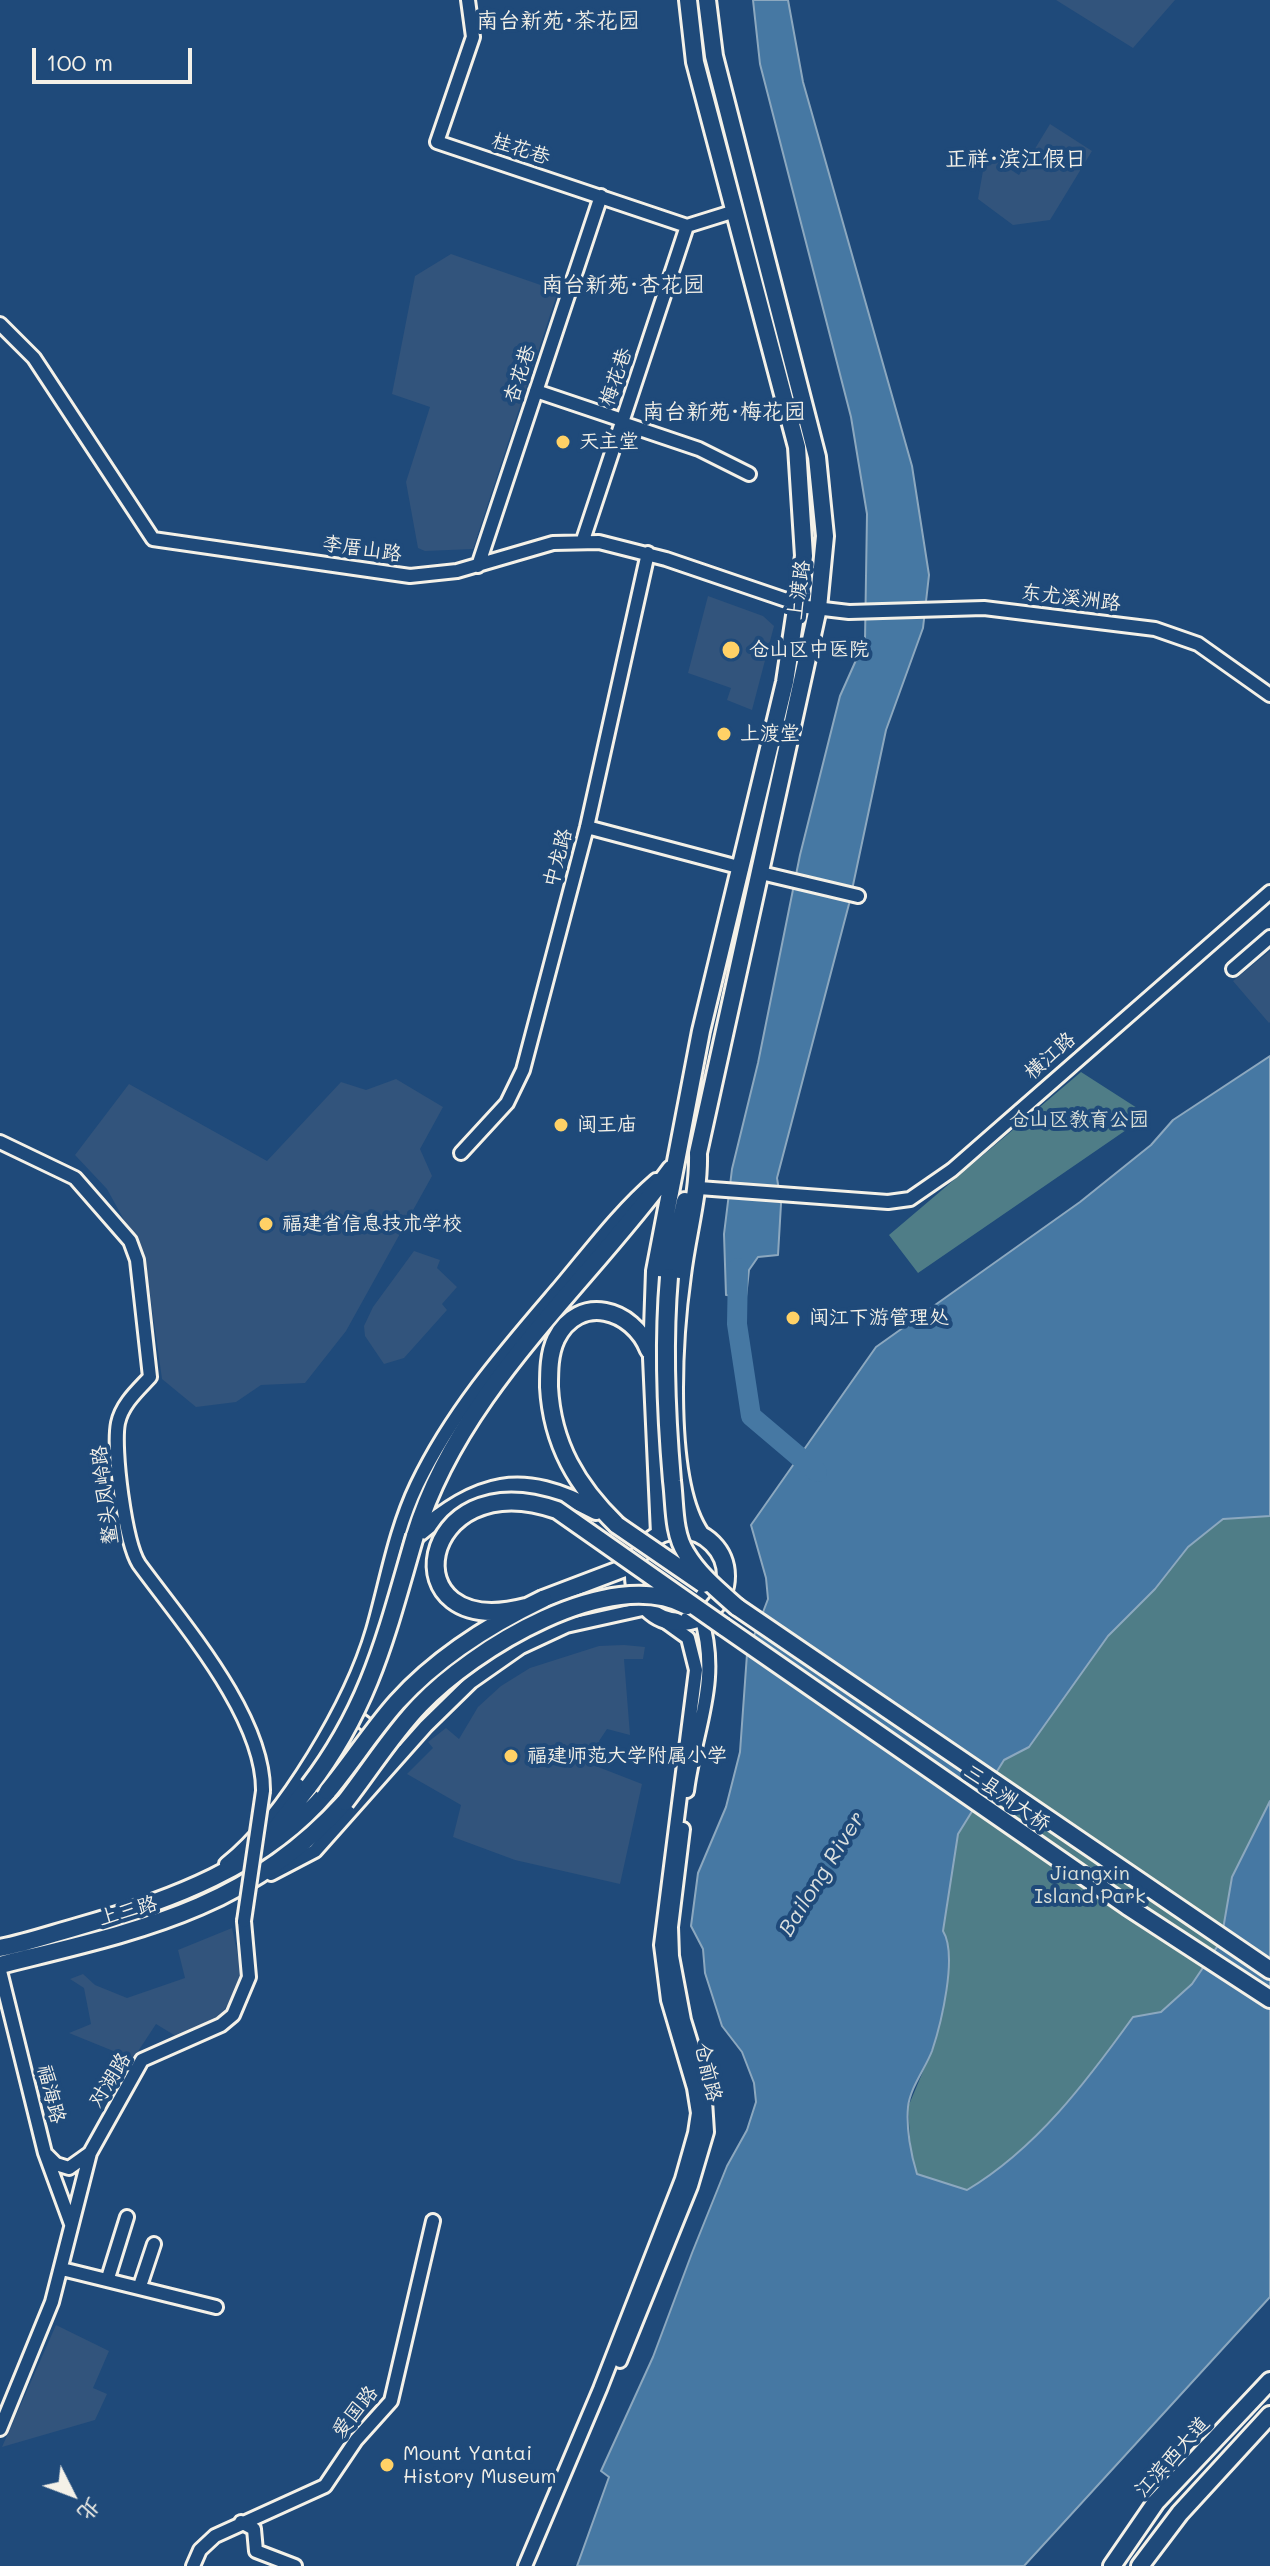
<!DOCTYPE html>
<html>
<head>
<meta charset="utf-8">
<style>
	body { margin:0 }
	#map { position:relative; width:1270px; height:2566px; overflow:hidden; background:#1f4a7a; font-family:Mali,"LXGW WenKai TC",sans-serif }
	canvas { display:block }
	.north { position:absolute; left:32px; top:2454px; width:80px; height:80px; -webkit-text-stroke:6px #1f4a7a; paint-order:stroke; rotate:132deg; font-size:22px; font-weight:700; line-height:32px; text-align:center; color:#f4f1e8 }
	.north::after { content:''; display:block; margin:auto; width:28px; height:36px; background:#f4f1e8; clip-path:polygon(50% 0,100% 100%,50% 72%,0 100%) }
	.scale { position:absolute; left:32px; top:48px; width:160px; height:36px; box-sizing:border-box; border:4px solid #f4f1e8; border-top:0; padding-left:10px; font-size:24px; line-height:28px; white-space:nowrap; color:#f4f1e8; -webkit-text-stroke:6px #1f4a7a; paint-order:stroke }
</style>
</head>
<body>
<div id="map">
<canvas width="1270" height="2566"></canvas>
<div class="north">北</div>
<div class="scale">100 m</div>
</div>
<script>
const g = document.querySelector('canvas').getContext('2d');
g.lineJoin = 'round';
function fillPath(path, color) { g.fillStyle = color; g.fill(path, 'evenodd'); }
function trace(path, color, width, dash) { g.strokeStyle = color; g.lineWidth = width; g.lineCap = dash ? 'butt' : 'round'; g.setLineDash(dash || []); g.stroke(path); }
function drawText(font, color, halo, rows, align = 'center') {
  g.font = font + ' Mali,"LXGW WenKai TC",sans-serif'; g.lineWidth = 8; g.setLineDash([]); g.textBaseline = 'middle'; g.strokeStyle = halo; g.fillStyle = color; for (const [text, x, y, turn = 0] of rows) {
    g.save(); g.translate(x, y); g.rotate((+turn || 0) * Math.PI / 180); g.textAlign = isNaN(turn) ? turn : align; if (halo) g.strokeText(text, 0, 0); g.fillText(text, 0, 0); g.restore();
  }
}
fillPath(new Path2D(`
	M1056 0H1175L1133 48Z
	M1050 124 1092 151 1050 220 1013 225 978 199 986 154 1019 175Z
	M451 254 558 291 473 549 425 551 418 548 406 482 430 407 392 394 415 276Z
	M708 596 763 616 774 626 752 710 727 700 731 688 688 673Z
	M1270 951V1022L1269 1023 1233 981Z
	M396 1079 443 1107 420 1149 432 1176 346 1331 305 1383 261 1385 236 1402 196 1407 162 1379 145 1258 107 1189 75 1155 129 1084 267 1161 341 1082 366 1090Z
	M414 1251 440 1260 437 1268 457 1287 442 1304 447 1310 404 1358 384 1364 365 1336 364 1326 373 1307Z
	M624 1645 645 1647 643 1659H624L630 1735 607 1729 599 1741 604 1748 593 1765 642 1784 620 1884 515 1860 453 1837 461 1805 407 1774 433 1748 428 1742 446 1728 459 1739 478 1707 501 1686 530 1668 599 1646Z
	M232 1928 241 1970 239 1987 218 2020 179 2038 156 2024 133 2059 69 2033 91 2024 84 1988 70 1979 83 1974 95 1985 127 1998 185 1978 178 1950Z
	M56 2325 109 2351 93 2388 107 2394 95 2420 2 2447Z`), '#32547c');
fillPath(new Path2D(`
	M1081 1072 1148 1115 918 1273 889 1235Z
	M1270 1516V1801L1232 1877 1221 1941 1192 1984 1161 2012 1133 2017C1087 2081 1036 2149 967 2190L917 2174 911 2154 908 2107 932 2050 944 2008 943 1932 958 1834 1004 1760 1029 1747 1108 1636 1155 1589 1188 1547 1223 1519Z`), '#4f7d87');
const water = new Path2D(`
	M753 0H788L803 82 912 466 929 575 923 628 886 730 849 904 777 1178 781 1204 778 1255 758 1257 749 1270 746 1297 726 1295 724 1234 732 1169 758 1063 800 855 840 696 865 640 867 514 851 417 760 64Z
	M1270 1056V1516L1223 1519 1188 1547 1155 1589 1108 1636 1029 1747 1004 1760 958 1834 943 1931C958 1955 941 2024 932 2051 925 2069 910 2088 908 2107 906 2128 911 2155 917 2174L967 2190C1036 2149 1087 2081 1133 2017L1161 2012 1192 1984 1221 1941 1232 1877 1270 1801V2297L1024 2566H577L609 2477 601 2471 653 2357 692 2253 727 2166 747 2130 756 2102 754 2083 742 2052 722 2026 705 1973 703 1949 691 1926 698 1873 726 1807 740 1752 747 1654 768 1599 766 1578 751 1525 876 1347 1080 1202 1151 1145 1173 1120Z`);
fillPath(water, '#4678a3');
trace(water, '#8ca8bf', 2);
trace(new Path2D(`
	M738 1268 737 1324 751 1416 817 1472`), '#4678a3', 20);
const minor = new Path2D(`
	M468 0 473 37 437 142 687 226 735 211
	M0 324 34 358 153 539 410 576 457 571 553 543 599 542 666 559 807 607 849 612 984 608 1155 629 1198 644 1270 695
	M536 391 622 420
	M622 423 699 449 749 474
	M583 540 687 226
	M478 566 601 196
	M587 827 742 868
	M761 873 858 896
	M1233 969 1270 937
	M0 1142 75 1178 130 1241 137 1260 150 1377C138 1390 122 1404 118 1423 113 1449 125 1542 139 1564 182 1623 264 1716 263 1791
	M461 1153 507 1103 523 1070 587 827 648 553
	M699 1188 888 1202 910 1199 952 1170 1270 892
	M348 1711 394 1745
	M687 1791C695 1728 721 1682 701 1617
	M226 1864C285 1817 352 1702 373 1630 387 1581 395 1531 417 1485 453 1410 506 1350 559 1288 591 1250 619 1212 656 1180
	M271 1874 315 1851 426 1726 471 1682 521 1647 566 1626 647 1608
	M0 1971 45 2153 71 2224
	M47 2155 56 2164 69 2168 90 2153
	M62 2269 216 2307
	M108 2278 127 2217
	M140 2286 154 2244
	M620 2361 691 2186 707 2132 704 2085 684 2020 672 1956 671 1927 683 1829
	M0 2429 52 2302 90 2153 142 2060 221 2025 233 2015 249 1977 244 1921
	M241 2522 254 2529 256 2551 295 2566
	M193 2566 200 2550 215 2536 325 2486 356 2440 391 2401 433 2221
	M525 2566 600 2389 682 2179 695 2133 698 2113 694 2088 668 2000 661 1945 696 1670 688 1638 663 1620`);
const major = new Path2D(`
	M669 1277 685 1201
	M617 1525C577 1486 552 1444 549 1387 549 1371 549 1354 556 1339 579 1293 633 1309 649 1350
	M634 1576a46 46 0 1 1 92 0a46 46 0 1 1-92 0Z
	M660 1534 652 1358 655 1271 701 1031 785 682 804 556 797 447 695 62 688 0
	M701 1535C664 1482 673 1339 682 1275 687 1233 699 1195 698 1153L818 608 825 536 817 457 714 56 707 0
	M415 1536C459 1391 584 1288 671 1169
	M415 1536C480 1482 520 1470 596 1511
	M543 1599 635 1564
	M737 1607 1270 1970
	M724 1627 1127 1906 1270 1999
	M269 1837 309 1786
	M0 1948C26 1943 52 1934 77 1927 169 1901 265 1866 328 1791
	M0 1965C136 1931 246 1911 345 1802
	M1112 2566 1156 2502 1270 2381
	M1140 2566 1180 2513 1270 2415`);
trace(minor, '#f4f1e8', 18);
trace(major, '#f4f1e8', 22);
trace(minor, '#1f4a7a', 12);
trace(major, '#1f4a7a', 16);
const minorBridge = new Path2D(`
	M244 1921 263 1791`);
const majorBridge = new Path2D(`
	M669 1277C663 1346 666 1412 672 1481 675 1504 673 1533 686 1553 699 1575 719 1591 737 1607
	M617 1525 703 1584
	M526 1607C387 1643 417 1461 557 1510L724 1627
	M309 1786C371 1705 387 1631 415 1536
	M328 1791C352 1762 372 1730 397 1702 436 1659 491 1624 543 1599
	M345 1802C370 1770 392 1734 420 1705 472 1650 610 1564 687 1606`);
trace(minorBridge, '#f4f1e8', 18, []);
trace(majorBridge, '#f4f1e8', 22, []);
trace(minorBridge, '#1f4a7a', 12);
trace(majorBridge, '#1f4a7a', 16);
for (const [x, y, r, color] of [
	[563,442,8,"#ffd166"],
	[731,650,10,"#ffd166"],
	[724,734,8,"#ffd166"],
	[561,1125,8,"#ffd166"],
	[266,1224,8,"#ffd166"],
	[793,1318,8,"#ffd166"],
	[511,1756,8,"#ffd166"],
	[387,2465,8,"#ffd166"]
]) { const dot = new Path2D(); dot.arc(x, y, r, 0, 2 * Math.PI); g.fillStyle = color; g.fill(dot); trace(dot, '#1f4a7a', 3); }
drawText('20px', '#f4f1e8', '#1f4a7a', [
	["桂花巷",521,149,18],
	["杏花巷",520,374,-72],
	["梅花巷",616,377,-71],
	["李厝山路",362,549,8],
	["上渡路",799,590,-82],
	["东尤溪洲路",1071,598,7],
	["中龙路",558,858,-75],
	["横江路",1050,1056,-41],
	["鳌头凤岭路",105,1495,-97],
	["三县洲大桥",1007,1798,35],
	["上三路",128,1911,-16],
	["仓前路",708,2072,77],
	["对湖路",110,2080,-58],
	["福海路",51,2094,76],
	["爱国路",355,2412,-51],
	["江滨西大道",1172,2457,-48]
]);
drawText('20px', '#f4f1e8', '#1f4a7a', [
	["天主堂",579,442],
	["仓山区中医院",749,650],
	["上渡堂",740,734],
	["闽王庙",577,1125],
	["福建省信息技术学校",282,1224],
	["闽江下游管理处",809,1318],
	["福建师范大学附属小学",527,1756],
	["Mount Yantai",403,2454],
	["History Museum",403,2477]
], 'left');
drawText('20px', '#dbe0d9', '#1f4a7a', [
	["仓山区教育公园",1079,1120],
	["Jiangxin",1090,1874],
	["Island Park",1090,1897]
]);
drawText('22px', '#f4f1e8', '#1f4a7a', [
	["南台新苑·茶花园",558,21],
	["正祥·滨江假日",1016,159],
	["南台新苑·杏花园",623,285],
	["南台新苑·梅花园",724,412]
]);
drawText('italic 22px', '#dadfde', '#1f4a7a', [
	["Bailong River",822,1874,-58]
]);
</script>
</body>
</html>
